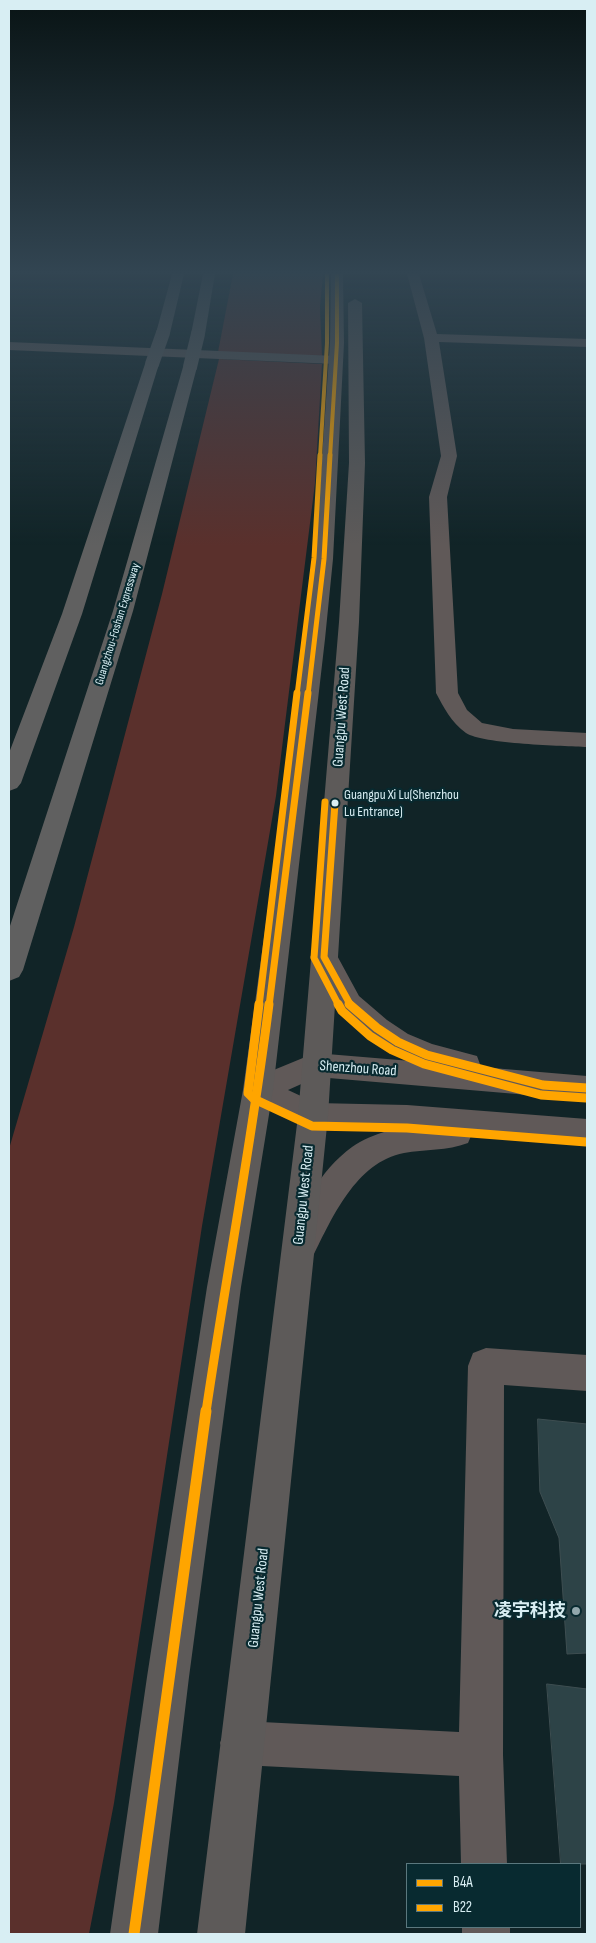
<!DOCTYPE html>
<html>
<head>
<meta charset="utf-8">
<style>
	body { margin:0 }
	#map { position:relative; width:596px; height:1943px; overflow:hidden; background:#112427; font-family:"Sofia Sans Condensed",sans-serif }
	canvas { display:block }
	.frame { position:absolute; inset:0; border:10px solid #d8eef3; pointer-events:none }
	.legend { position:absolute; left:406px; top:1863px; width:175px; height:65px; box-sizing:border-box; background:#082a30; border:1px solid #5b787e; margin:0; padding:6px 9px; list-style:none; font-size:15px; color:#d8eef3 }
	.legend li { display:flex; align-items:center; gap:10px; height:25px }
	.legend b { width:25px; border:1px solid #5b787e }
</style>
</head>
<body>
<div id="map">
<canvas width="596" height="1943"></canvas>
<div class="frame"></div>
<ul class="legend">
<li><b style="height:6px;background:#ffa500"></b>B4A</li>
<li><b style="height:6px;background:#ffa500"></b>B22</li>
</ul>
</div>
<script>
const g = document.querySelector('canvas').getContext('2d');
g.lineJoin = 'round';
function fillPath(path, color) { g.fillStyle = color; g.fill(path, 'evenodd'); }
function trace(path, color, width, dash) { g.strokeStyle = color; g.lineWidth = width; g.lineCap = dash ? 'butt' : 'round'; g.setLineDash(dash || []); g.stroke(path); }
function drawText(font, color, halo, rows, align = 'center') {
  g.font = font + ' "Sofia Sans Condensed","Noto Sans SC",sans-serif'; g.lineWidth = 4.5; g.setLineDash([]); g.textBaseline = 'middle'; g.strokeStyle = halo; g.fillStyle = color; for (const [text, x, y, turn = 0] of rows) {
    g.save(); g.translate(x, y); g.rotate((+turn || 0) * Math.PI / 180); g.textAlign = isNaN(turn) ? turn : align; if (halo) g.strokeText(text, 0, 0); g.fillText(text, 0, 0); g.restore();
  }
}
fillPath(new Path2D(`
	M233 274H323L320 307 322 356 218 352Z
	M219 359 322 364 315 483 276 796 202 1226 114 1803 89 1934H9V1149L74 927 162 594Z`), '#5a302c');
const building = new Path2D(`
	M538 1419 587 1424V1653L567 1654 559 1538 540 1492Z
	M547 1684 587 1689V1864H561Z`);
fillPath(building, '#2d4347');
trace(building, '#3e4e51', 1);
fillPath(new Path2D(`
	M407 274H419L437 334 587 339V347L439 342 457 456 447 497 458 693 467 710 482 723 513 729 587 733V747C564 746 482 744 466 733 451 722 444 708 436 693L429 497 441 456 424 338Z
	M9 342 336 356 341 357 343 360 341 363 336 364 9 350Z
	M324 947 334 950 359 996 387 1020 408 1034 432 1044 477 1056 481 1067 587 1076V1100L317 1077 288 1090 316 1103 407 1105 587 1119V1145L471 1136 468 1143C447 1151 425 1149 404 1153 356 1162 332 1218 313 1256L301 1260 289 1256 284 1245C300 1210 320 1170 352 1147 363 1139 375 1135 387 1131L313 1129 247 1099 243 1090 247 1081 315 1053 411 1061C385 1049 359 1034 340 1013 329 1001 318 972 310 957L314 950Z
	M486 1348 587 1355V1391L504 1385 503 1755 507 1864H461L459 1776 242 1765 226 1759 220 1743 226 1727 242 1721 459 1732 468 1366 473 1353Z
	M462 1927H510V1934H462Z`), '#605958');
fillPath(new Path2D(`
	M331 274H343L344 343 333 559 325 639 273 1090 241 1287 189 1677 158 1934H110L147 1677 207 1287 243 1090 305 639 315 559 330 343Z
	M355 299 362 303 365 463 359 622 328 1116 245 1934H197L298 1116 339 622 349 463 348 303Z`), '#5d5a59');
fillPath(new Path2D(`
	M172 274H184L170 333 163 337 156 333Z
	M203 274H215L205 334 198 338 191 334Z
	M152 360 157 361 159 364 82 614 21 783 17 788 9 791V753L62 614 145 364 147 361Z
	M190 363 195 364 197 367 133 611 23 970 19 977 9 981V929L113 611 183 367 185 364Z`), '#606060');
trace(new Path2D(`
	M152 364 163 333
	M190 367 198 334`), '#606060', 14);
trace(new Path2D(`
	M330 457 337 343V274`), '#ffa500', 4);
trace(new Path2D(`
	M308 695 324 559 330 455`), '#ffa500', 5);
trace(new Path2D(`
	M335 803 324 957 351 1006
	M269 1006 308 693`), '#ffa500', 7);
trace(new Path2D(`
	M349 1004 377 1028 398 1042 427 1055 543 1085 587 1088
	M206 1412C226 1276 252 1141 269 1004`), '#ffa500', 9);
trace(new Path2D(`
	M134 1934 206 1411`), '#ffa500', 11);
trace(new Path2D(`
	M320 457 327 343V274`), '#ffa500', 4);
trace(new Path2D(`
	M297 695 314 558 320 455`), '#ffa500', 5);
trace(new Path2D(`
	M325 802 314 958 339 1006
	M259 1006 297 693`), '#ffa500', 7);
trace(new Path2D(`
	M259 1004 248 1093 254 1099 312 1126 407 1128 586 1142
	M338 1004 342 1011 370 1036 392 1050 424 1064 541 1095 586 1098`), '#ffa500', 9);
const sky = g.createLinearGradient(0, 0, 0, 546);
sky.addColorStop(0, '#091415');
sky.addColorStop(0.5, '#324552');
sky.addColorStop(1, '#32455200');
g.fillStyle = sky;
g.fillRect(0, 0, 596, 546);
for (const [x, y, r, color] of [
	[335,803,4.5,"#d8eef3"],
	[576,1611,5,"#92a7ac"]
]) { const dot = new Path2D(); dot.arc(x, y, r, 0, 2 * Math.PI); g.fillStyle = color; g.fill(dot); trace(dot, '#082a30', 2); }
drawText('12px', '#d8eef3', '#082a30', [
	["Guangzhou-Foshan Expressway",118,624,-73]
]);
drawText('14px', '#d8eef3', '#082a30', [
	["Guangpu Xi Lu(Shenzhou",344,795],
	["Lu Entrance)",344,812]
], 'left');
drawText('15px', '#d8eef3', '#082a30', [
	["Guangpu West Road",342,717,-86],
	["Shenzhou Road",358,1069,4],
	["Guangpu West Road",304,1195,-84],
	["Guangpu West Road",259,1598,-84]
]);
drawText('bold 18px', '#d8eef3', '#082a30', [
	["凌宇科技",566,1611]
], 'right');
</script>
</body>
</html>
